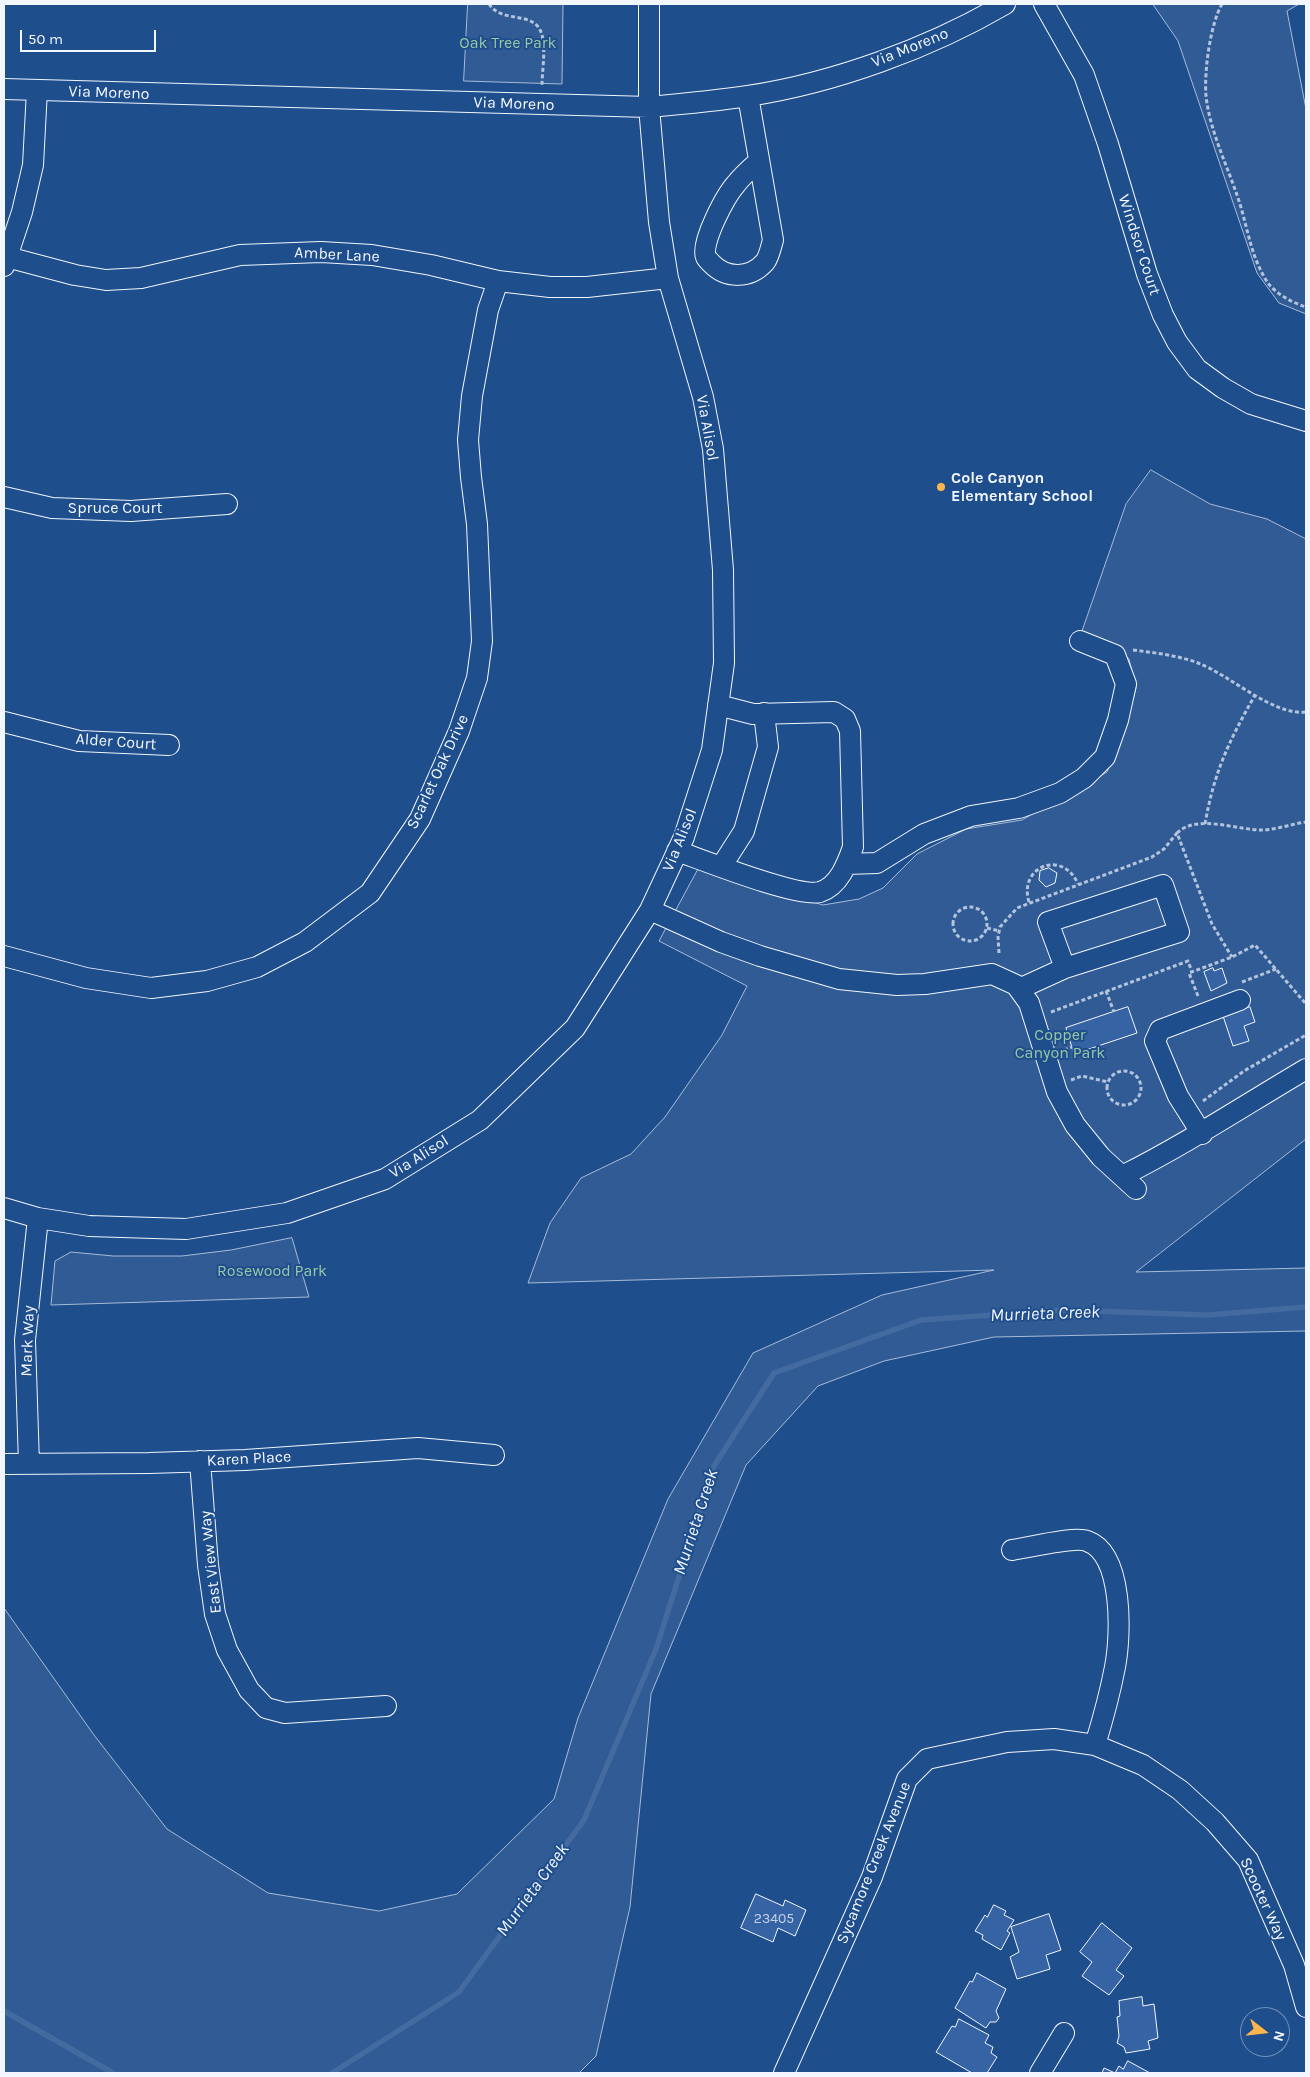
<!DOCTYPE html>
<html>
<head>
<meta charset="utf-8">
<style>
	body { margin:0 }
	#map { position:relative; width:1310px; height:2077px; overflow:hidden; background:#1f4e8c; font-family:Karla,sans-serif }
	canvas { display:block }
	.frame { position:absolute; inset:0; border:5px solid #f2f6ff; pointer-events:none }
	.north { position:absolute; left:1240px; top:2007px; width:50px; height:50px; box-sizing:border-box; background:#1f4e8c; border:1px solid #7391ba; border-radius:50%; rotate:106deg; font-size:14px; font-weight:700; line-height:20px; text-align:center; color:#f2f6ff }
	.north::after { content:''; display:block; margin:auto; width:18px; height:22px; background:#ffb74d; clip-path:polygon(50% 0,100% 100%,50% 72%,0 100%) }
	.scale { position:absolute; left:20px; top:30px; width:136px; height:22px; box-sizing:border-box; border:2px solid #f2f6ff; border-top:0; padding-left:6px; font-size:15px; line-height:18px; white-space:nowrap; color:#f2f6ff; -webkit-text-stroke:4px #1f4e8c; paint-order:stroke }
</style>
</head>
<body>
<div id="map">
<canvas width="1310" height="2077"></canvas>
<div class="frame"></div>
<div class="north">N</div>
<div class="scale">50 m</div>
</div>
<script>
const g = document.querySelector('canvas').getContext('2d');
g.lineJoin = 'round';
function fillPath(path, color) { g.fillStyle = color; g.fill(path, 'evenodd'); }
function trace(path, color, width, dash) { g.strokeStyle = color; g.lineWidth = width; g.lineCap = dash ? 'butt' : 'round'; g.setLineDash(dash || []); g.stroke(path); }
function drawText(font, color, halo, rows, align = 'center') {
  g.font = font + ' Karla,sans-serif'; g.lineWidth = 4; g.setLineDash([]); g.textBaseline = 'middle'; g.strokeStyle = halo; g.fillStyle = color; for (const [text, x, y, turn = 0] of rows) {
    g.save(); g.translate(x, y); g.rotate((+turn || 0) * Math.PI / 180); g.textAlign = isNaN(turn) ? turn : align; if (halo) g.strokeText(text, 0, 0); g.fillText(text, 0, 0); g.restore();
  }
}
const built = new Path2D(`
	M468 4H563L562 84 464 81Z
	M1153 4H1299L1287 11 1306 109V314L1279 303 1257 273 1178 41Z
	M1151 470 1210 504 1267 519 1306 539V1139L1136 1272 1306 1268V1331L994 1337 884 1361 818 1386 746 1465 651 1694 630 1907 596 2056 579 2073H4V1608L94 1735 167 1829 268 1893 379 1911 457 1894 554 1799 578 1718 668 1499 753 1353 882 1295 994 1270 528 1283 550 1223 581 1178 631 1154 665 1117 722 1035 747 986 659 941 699 867 823 905 859 899 883 888 917 854 966 829 1022 820 1107 772 1128 718 1136 688 1129 659 1118 648 1082 631 1126 504Z
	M292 1238 309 1297 51 1305 55 1261 71 1252 113 1256H182L231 1250Z`);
fillPath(built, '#305b95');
trace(built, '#a8bbd7', 1);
trace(new Path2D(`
	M4 2011 113 2073
	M332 2073 459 1992 584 1820 656 1649 714 1466 774 1373 921 1320 1063 1310 1208 1315 1306 1307`), '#446ba0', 5.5);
const building = new Path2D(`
	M1049 868 1057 873 1055 883 1046 887 1039 880 1040 871Z
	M1213 968 1214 971 1222 968 1227 983 1211 991 1204 972Z
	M1128 1007 1137 1033 1074 1054 1066 1028Z
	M1250 1007 1255 1022 1244 1026 1249 1041 1233 1046 1223 1016Z
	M756 1894 783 1906 785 1900 806 1910 795 1936 778 1928 773 1942 741 1928Z
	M994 1905 1006 1911 1004 1915 1014 1920 1007 1931 1010 1933 1001 1950 982 1939 983 1935 975 1931 985 1915 987 1917Z
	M1049 1914 1061 1950 1046 1955 1050 1969 1017 1979 1010 1957 1019 1952 1011 1927Z
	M1102 1923 1132 1948 1116 1970 1124 1976 1109 1995 1082 1976 1092 1962 1080 1952Z
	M977 1973 1006 1989 996 2011 999 2018 996 2022H990L986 2028 955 2008 970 1981 972 1982Z
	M1142 1997 1143 2006 1154 2004 1158 2038 1148 2041 1150 2049 1126 2053 1124 2047 1117 2043 1119 2036 1117 2017 1120 2016 1119 2001Z
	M959 2019 989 2035 985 2043 993 2047 991 2053 997 2057 987 2073H972L936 2052 952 2026 955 2027Z
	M1128 2061 1150 2073H1102L1104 2068 1115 2073 1119 2066 1123 2069Z`);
fillPath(building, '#3563a3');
trace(building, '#f2f6ff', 1);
const minor = new Path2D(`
	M1044 4 1084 75 1108 144 1147 274 1163 315 1177 342 1197 369 1223 388 1251 404 1306 421
	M4 89 649 107C682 104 715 101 748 96 834 83 930 48 1005 4
	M748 96 773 240C771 247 769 257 765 262 750 279 726 279 711 263 709 261 707 259 706 257 700 243 726 195 736 184 742 176 750 169 758 162
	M7 257 75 275 106 280 141 278 240 255 321 252 372 255 431 265 498 281 550 287H587L668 278
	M4 266 22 212 33 165 37 90
	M4 497 52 508 131 511 227 504
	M4 722 79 741 169 745
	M677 851C703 860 798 898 820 892 839 886 847 864 853 847L850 731 845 719 834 712 753 714 718 705
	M847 864 877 863 924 834 971 816 1019 808 1060 793 1084 778 1105 757 1118 720 1126 684 1115 655 1080 641
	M721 867 744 831 768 747 764 713
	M650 910 721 942 760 956 839 979 897 985 925 984 992 974 1016 985 1029 1003 1057 1092 1075 1125 1101 1157 1136 1189
	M4 956 86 978 151 988 207 981 257 967 305 942 370 893 420 819 459 731 477 678 482 641 477 524 471 477 468 440 472 396 488 310 498 281
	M1019 989 1065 968 1179 932 1163 885 1048 922 1065 968
	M1202 1134 1178 1096 1155 1041 1160 1030 1240 1000
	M1122 1176C1186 1144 1245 1105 1306 1069
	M4 1208 38 1218 89 1226 186 1229 287 1213 385 1179 480 1120 575 1028 650 910 684 837 712 750 724 663 723 570 713 449 703 397 668 278 659 222 649 107V4
	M200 1461 208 1565 215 1614 227 1650 249 1690 266 1708 285 1713 386 1706
	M4 1464 149 1463 245 1460 418 1448 494 1455
	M29 1464 25 1340 38 1218
	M1012 1550C1028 1548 1074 1536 1087 1541 1124 1554 1121 1636 1115 1667 1110 1693 1103 1719 1095 1745
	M784 2073 872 1877 907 1779 927 1759 1007 1742 1054 1739 1095 1745 1143 1765 1180 1790 1215 1822 1248 1860 1294 1965 1306 2007
	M1040 2073 1064 2033`);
trace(minor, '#f2f6ff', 22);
trace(new Path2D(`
	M489 4C503 25 535 9 542 35 546 51 542 70 542 86
	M1222 4C1210 25 1204 72 1206 96 1210 132 1228 167 1239 201 1248 229 1251 258 1268 283 1276 294 1293 303 1306 307
	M1133 650C1155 653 1177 655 1198 663 1230 675 1273 716 1306 712
	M1205 824C1214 772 1229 741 1255 695
	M1177 833C1198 813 1238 831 1264 830 1278 829 1292 824 1306 822
	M1029 902C1018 866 1063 849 1078 884
	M953 924a17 17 0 1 1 34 0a17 17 0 1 1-34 0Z
	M987 928 999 931
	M999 953 998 937 1000 927 1017 908 1152 857 1164 849 1177 833 1212 924 1232 957
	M1242 982 1276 969
	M1106 991 1114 1012
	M1198 996 1189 973 1232 957 1255 945 1306 1004
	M1051 1012 1188 961 1192 972
	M1064 1050 1072 1047
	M1107 1088a17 17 0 1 1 34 0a17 17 0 1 1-34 0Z
	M1071 1080 1082 1076 1108 1082
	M1203 1101 1244 1071 1306 1035`), '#b3c4dc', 3, [4, 2.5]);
trace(minor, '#1f4e8c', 20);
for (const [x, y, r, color] of [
	[941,487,5,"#ffb74d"]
]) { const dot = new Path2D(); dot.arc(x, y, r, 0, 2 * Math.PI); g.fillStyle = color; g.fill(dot); trace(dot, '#1f4e8c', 2); }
drawText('14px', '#c3d1e8', null, [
	["23405",774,1919]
]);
drawText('16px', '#97c8a6', '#1f4e8c', [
	["Oak Tree Park",508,43],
	["Copper",1060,1035],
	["Canyon Park",1060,1053],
	["Rosewood Park",272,1271]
]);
drawText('16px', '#f2f6ff', '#1f4e8c', [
	["Via Moreno",910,48,-22],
	["Via Moreno",109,93,2],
	["Via Moreno",514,104,2],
	["Windsor Court",1139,245,72],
	["Amber Lane",337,255,3],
	["Via Alisol",707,428,80],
	["Spruce Court",115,508],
	["Alder Court",116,742,4],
	["Scarlet Oak Drive",438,772,-65],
	["Via Alisol",680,840,-68],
	["Via Alisol",419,1157,-32],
	["Mark Way",28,1341,-88],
	["Karen Place",249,1459,-3],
	["East View Way",211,1562,-96],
	["Sycamore Creek Avenue",874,1863,-68],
	["Scooter Way",1263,1899,65]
]);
drawText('bold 16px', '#f2f6ff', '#1f4e8c', [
	["Cole Canyon",951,478],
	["Elementary School",951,496]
], 'left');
drawText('italic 18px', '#f2f6ff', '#1f4e8c', [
	["Murrieta Creek",1045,1314,-2],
	["Murrieta Creek",696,1522,-72],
	["Murrieta Creek",533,1890,-54]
]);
</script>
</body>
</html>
